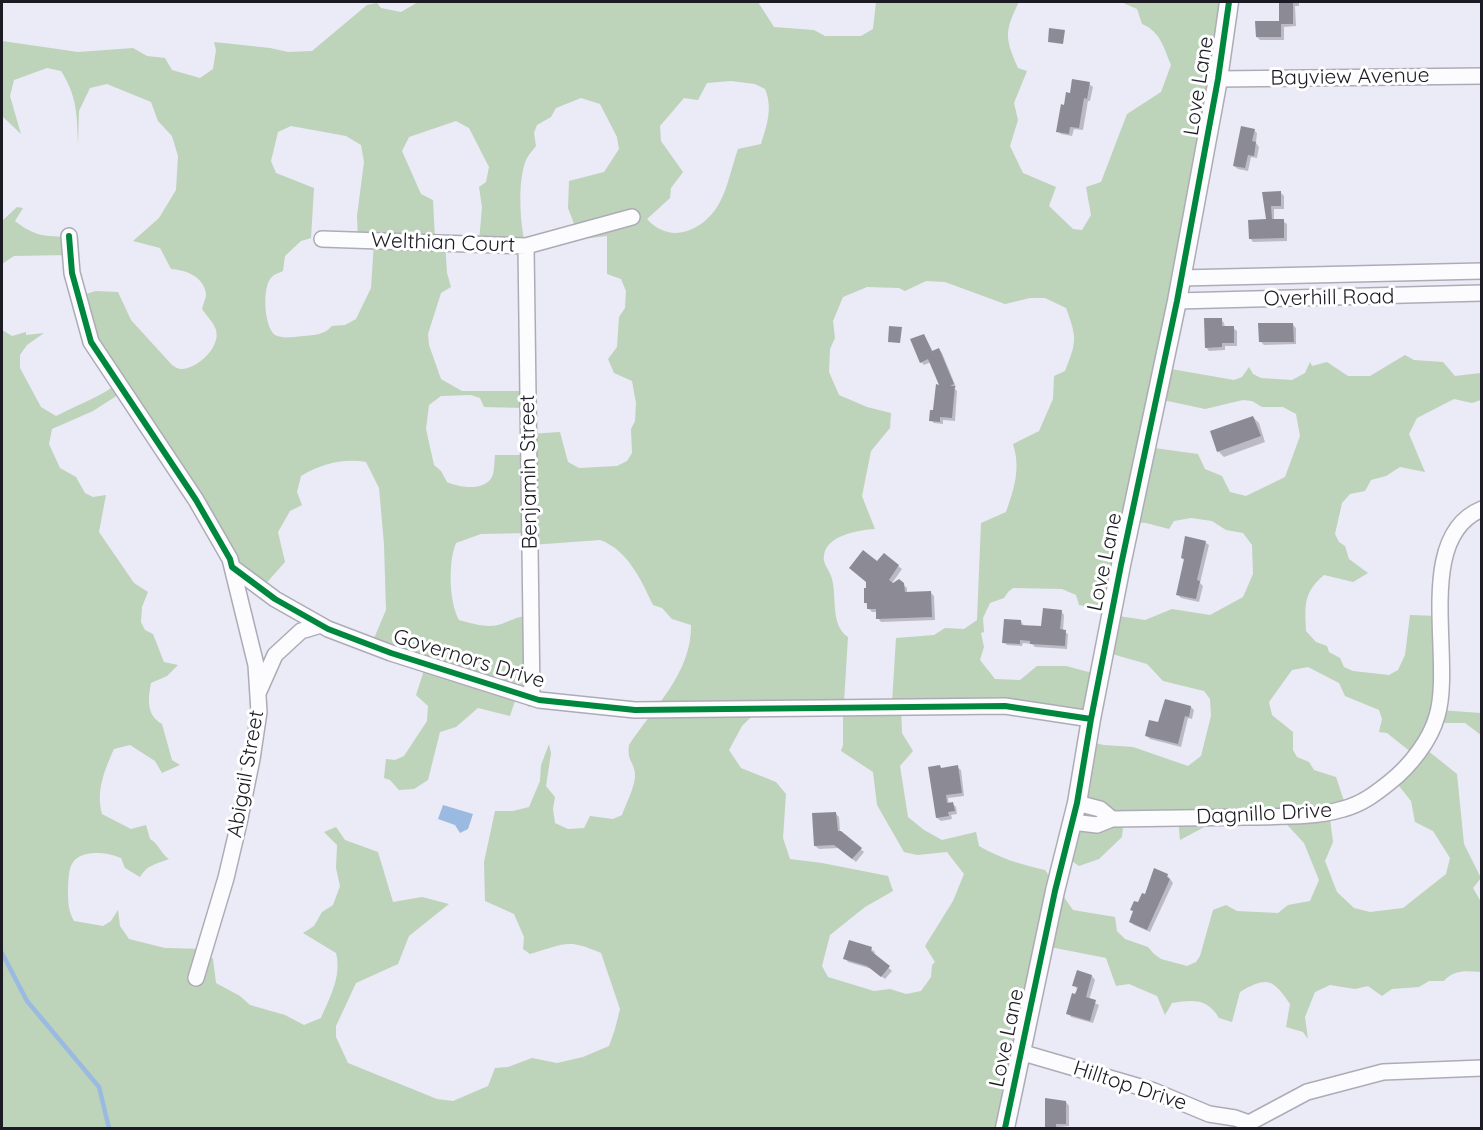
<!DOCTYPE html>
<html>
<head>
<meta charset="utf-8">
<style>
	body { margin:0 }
	#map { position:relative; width:1483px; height:1130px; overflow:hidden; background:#ebeaf7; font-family:Quicksand,sans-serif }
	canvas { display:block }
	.frame { position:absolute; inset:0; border:3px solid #1c1a23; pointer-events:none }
</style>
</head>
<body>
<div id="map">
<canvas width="1483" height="1130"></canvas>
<div class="frame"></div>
</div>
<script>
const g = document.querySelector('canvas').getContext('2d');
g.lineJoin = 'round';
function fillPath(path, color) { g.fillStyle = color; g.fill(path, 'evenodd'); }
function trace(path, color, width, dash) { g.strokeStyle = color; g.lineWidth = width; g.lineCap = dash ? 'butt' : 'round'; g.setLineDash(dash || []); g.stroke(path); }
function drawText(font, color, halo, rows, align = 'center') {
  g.font = font + ' Quicksand,sans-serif'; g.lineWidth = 6; g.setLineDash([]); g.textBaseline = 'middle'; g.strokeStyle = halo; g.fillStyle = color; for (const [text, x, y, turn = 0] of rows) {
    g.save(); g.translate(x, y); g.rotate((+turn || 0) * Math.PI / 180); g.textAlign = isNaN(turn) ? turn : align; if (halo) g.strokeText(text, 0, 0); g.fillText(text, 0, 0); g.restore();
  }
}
fillPath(new Path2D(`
	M418 2H758L774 27 814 30 825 36H861L873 29 876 2H1019C1004 32 1005 38 1018 68L1027 71 1014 103 1018 120 1010 146 1023 173 1056 187 1049 206 1073 229 1082 230 1091 215 1086 187 1101 182 1127 114 1161 92 1171 65C1164 48 1160 31 1142 24L1137 9 1121 2H1228L1171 369 1234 380 1242 377 1249 367 1253 374 1261 378 1292 380 1305 373 1310 362 1312 366 1327 362 1348 376H1370L1405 355 1414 360 1443 362 1455 376 1481 373V400L1472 403 1454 399 1417 418 1409 434 1425 472 1400 467 1386 476 1371 480 1365 491 1350 494 1342 503 1335 534 1339 542 1345 546 1349 559 1368 573 1353 582 1324 575C1303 593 1305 605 1306 631L1316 642 1327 646 1329 652 1340 658 1344 667 1353 671 1389 675 1398 670 1405 655 1410 615 1439 616V710L1481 713V735L1465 723H1434L1422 746 1457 774 1464 844 1481 878 1473 888 1481 902V972C1467 971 1454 969 1444 981H1429L1419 987 1392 989 1382 996 1368 986 1355 989 1330 985 1315 992 1305 1017 1308 1039 1303 1032 1286 1027 1290 1004C1273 979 1267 976 1240 992L1232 1022 1219 1018C1207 998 1193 1000 1172 1003L1165 1015 1157 996 1129 984 1116 986 1106 958 1050 947 1003 1128H2V330L12 336 26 332V335L44 333 27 345 20 355V368L41 407 56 416C75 406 95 399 113 387L93 346 79 296 96 291 118 292 131 320 172 365C173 366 179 369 180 369 197 370 221 347 216 330 214 323 206 315 202 309 203 305 206 298 206 294 204 276 185 270 171 269L160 248 133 241 159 218 176 190 178 156 172 136 158 121 151 102 107 84 90 88 79 111 78 144C77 114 77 96 61 71L47 68 14 80 10 96 21 134 2 116V41L78 52 133 48 147 56 165 58 172 70 200 78 213 69 216 50 214 42 270 48 288 52 312 51 367 5 377 3 381 8 401 12ZM731 81 755 84 765 89C773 108 767 125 761 144L738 149C732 166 728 187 720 202 705 230 671 246 647 219L670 198 671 188 683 172 661 141 660 126 684 98 698 100 707 83ZM581 98 600 104 617 137 619 149 604 172 569 181 568 208 579 237 582 239 607 236V274L621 279 626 291 625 308 619 317 617 347 608 359 614 373 632 381 636 403 635 421 631 429 632 453 627 461 617 466 579 468 568 462 560 432 529 434 527 455H495C494 463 495 474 490 480 480 491 458 487 447 482L441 471 434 465 426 429 429 405 441 396 471 395 480 398 484 407 524 408 523 391H462L441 379 429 345 428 334 441 293 451 287 447 273 445 242 435 239 433 200 421 194 402 151 409 137 456 121 469 128 489 167 486 182 479 187 482 207 479 242 525 244C520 222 517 178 527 158 529 154 533 150 536 146L534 133 537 125 551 117 556 108ZM291 126 346 136 361 145 364 162 357 216 358 240 374 242 371 288 356 319 345 325 332 326C324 335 315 335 303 336 293 337 283 339 275 335 264 327 262 287 271 278 274 274 279 273 283 271L285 256 301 241 311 238 314 188 276 173 271 161 278 132ZM926 281 945 282 1005 304 1030 298H1045L1066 308C1077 338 1077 341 1065 371L1054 376 1053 399 1039 431 1013 444C1021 469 1014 489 1006 512L981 523 977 620 964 629 945 628 934 635 896 638 892 703 844 702 848 637C829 624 838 595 831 576 829 569 822 563 824 555 827 535 859 530 875 529L862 496 871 451 890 428 891 413 867 407 839 395 829 372 830 349 835 338 833 321 843 297 867 287 899 288 905 291ZM121 393 234 568 262 588 285 562 278 532 290 511 302 505 297 492 301 476C321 464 343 458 366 462L379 488 384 544 386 610 372 643 426 664 416 695 428 706 427 721 404 756 395 760 386 759 384 778 390 780 399 790 414 789 428 780 440 732 456 727 478 708 510 716 517 695 531 694 530 616C515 616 510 622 498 625 485 628 471 623 459 620 449 602 448 562 456 543L481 534 528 533 531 545 600 540C628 550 641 580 653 605L662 608 672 619 691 625C692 673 653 708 629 745 627 761 633 760 635 773 636 786 626 803 622 815L613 819 590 816 584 828 568 829 555 823 553 809 555 797 546 786 551 753 549 744 541 765 540 781 529 807 513 811H495L484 862 485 901 514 914 524 937 523 949 530 954C564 944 567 938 601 953L620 1009 615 1029 609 1046 583 1057 557 1063 532 1058 508 1067 495 1068 488 1086 453 1101 437 1099 348 1063 336 1037V1026L356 983 398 964 409 936 449 904 422 897 393 902 378 852 345 840 336 827 324 832 337 845 336 868 340 886 333 905 322 912 314 926 303 933 336 953C342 976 330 997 321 1018L304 1025 285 1015 250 1005 240 996 216 983 213 959 205 949 165 948 129 939 120 926 118 910 111 921 103 926 74 921C68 910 68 902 68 889 69 868 69 855 94 853 105 853 111 854 121 858L125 868 140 877C147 865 156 864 169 859 161 854 159 844 150 839L146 825 131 829 102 814C96 791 104 771 114 749L130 745 155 761 162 773 180 765 172 760 162 724C146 715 148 699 151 683L167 676 178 665 164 662 153 634 145 630 141 622 142 607 148 592 134 583 99 532 106 495 93 497 85 493 76 477 60 468 49 444 52 429 93 411ZM1163 400 1205 409 1243 400 1252 401 1262 407H1283L1296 414 1300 436 1285 477 1246 496 1230 492 1222 476 1205 469 1198 454 1147 447ZM1191 518 1212 521 1226 530 1243 533 1252 545 1253 574 1243 597 1210 615 1172 609 1145 620 1112 615 1105 652 1147 664 1163 681 1204 691 1210 699 1211 716 1201 756 1188 766 1133 747 1104 745 1085 741 1060 853 1079 866 1099 859 1122 837 1124 818 1178 819 1180 840 1225 816 1278 815 1304 843 1319 880 1310 901 1288 905 1278 913 1237 911 1226 905 1213 910 1200 956 1196 962 1187 966 1161 959 1154 954 1148 947 1125 939 1117 931 1115 917 1073 910 1045 870C1022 865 999 858 979 846L976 832 942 840 924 830 908 817 900 766 913 751 902 733 901 707 1089 714 1096 674 1066 666H1037L1020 680 995 679 980 660 984 647 981 633 984 632 983 618 990 603 1004 598 1008 592 1013 588 1062 589 1076 595 1079 605 1110 611 1130 522 1146 523 1169 529 1174 521ZM1308 667 1339 683 1345 696 1379 710 1382 719 1379 732 1387 733 1412 753 1395 781 1411 801 1415 822 1433 831 1450 858 1446 874 1403 908 1370 912 1354 908 1337 892 1325 861 1333 842 1329 811 1345 804 1336 777 1314 770 1309 762 1297 757 1293 750V732L1272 715 1269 702 1292 670ZM843 704V745L841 751 873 772 877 805 904 852 917 855 947 852 964 874 953 901 925 946 935 962 932 965 931 977 921 991 906 994 890 989 874 991 828 977 822 966 830 935 865 907 893 891 888 876 822 863 790 859 783 838 786 794 776 782 741 768 729 750 742 726 763 705Z
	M17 207 23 208 15 221C35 237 45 236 69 237L67 255 14 256 2 264V221Z`), '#bdd3ba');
fillPath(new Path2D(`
	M443 805 473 814 468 829 460 833 455 825 438 819Z`), '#9bbae1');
fillPath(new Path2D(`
	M1280 2H1299V6H1295L1296 26 1284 27V40H1260L1257 37 1281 22Z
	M1089 84 1093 87 1090 101H1088L1083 130 1074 129 1072 136 1061 134 1058 131 1065 107Z
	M1254 130 1257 133 1256 143 1259 147 1257 158 1251 157 1248 171 1238 169 1234 166Z
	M1264 193H1281L1284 196V209H1274V221H1283L1287 224V241L1253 242 1250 238 1267 221Z
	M1221 319 1224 323 1225 328H1233L1237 331V346H1225V350L1209 351 1206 347Z
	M1293 325 1296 328V344L1264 345 1260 341Z
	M924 335 933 352 939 349 942 353 956 387 954 388 957 391 955 421 943 420V424L934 423 931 420 941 386 931 362 924 365 921 362Z
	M1253 417 1259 423 1265 442 1224 457 1218 451Z
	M1205 542 1209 545 1200 583 1203 586 1199 602 1181 598 1177 594 1185 561 1182 558Z
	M884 555 902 569 890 586 899 581 907 588V593L930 592 934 596 935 620 881 622 878 618 877 612H872L868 608 866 602 868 589 877 563Z
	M1061 611 1064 615 1063 631 1068 634 1067 649 1035 647 1032 644 1023 643 1022 646 1007 645 1004 642 1021 621 1024 626 1043 627Z
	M1191 707 1194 710 1192 719 1188 718 1181 747 1150 739 1147 736Z
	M940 767 943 769 957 767 961 770 964 796 948 798 949 804H953L956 807 957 814 951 815 952 819 941 821 937 818Z
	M836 814 839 817 840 831 864 852 856 862 839 848 819 849 815 846Z
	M1167 875 1173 883 1150 932 1134 925 1130 921 1134 912 1132 910Z
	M871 949 875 952 874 955 892 971 885 979 872 969 848 962 845 958Z
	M1078 972 1092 976 1095 980 1089 1000 1099 1005 1093 1023 1071 1017 1068 1013 1076 996 1077 989 1074 985Z
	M1047 1100 1066 1102 1069 1106V1126L1047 1128Z`), '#0003');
trace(new Path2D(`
	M2 953 27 1001 99 1087 109 1128`), '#9bbae1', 4.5);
fillPath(new Path2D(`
	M1279 2H1293V24H1281V37H1256L1255 21H1279Z
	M1049 28 1065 30 1063 44 1048 42Z
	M1072 79 1090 82 1087 99 1084 98 1079 128 1070 127 1069 134 1056 132 1061 104 1064 105 1066 92 1070 93Z
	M1241 126 1255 129 1252 141 1256 142 1254 156 1248 155 1245 168 1233 166Z
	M1281 191V206H1271L1272 219H1284V238L1249 239 1248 220 1266 219 1262 192Z
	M1204 318H1222V326H1234V343H1222V347L1205 348Z
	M1258 323H1293L1294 342H1259Z
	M889 326 902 327 900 343 888 342Z
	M924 334 932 351 939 348 954 384 950 386H955L952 418 940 417V422L929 421 930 410H933L936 384 939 385 928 359 920 363 910 339Z
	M1253 416 1261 436 1217 452 1210 431Z
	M1185 536 1206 541 1197 580 1200 581 1196 599 1176 595 1184 559 1181 558Z
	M863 550 877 561 884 553 899 565 889 580 893 583 899 579 904 583 905 592 931 591 932 617 876 619V609H867V603H864V588H866V582L849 568Z
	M1043 608 1062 610 1060 629 1066 630 1065 646 1030 644V641L1020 640V644L1002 643 1004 619 1021 620V625L1041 626Z
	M1165 699 1191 706 1189 717 1185 716 1178 744 1145 736 1149 720 1158 722Z
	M940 765 941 768 958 765 962 793 946 795 947 803 953 802 955 811 948 812 949 816 936 818 928 767Z
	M836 812 838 831H841L862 848 852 859 834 845 814 846 812 813Z
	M1154 868 1168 874 1167 877 1170 879 1147 930 1129 922 1133 911 1130 910 1134 901 1138 902 1142 893 1145 894Z
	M849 940 872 947 871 951 890 966 881 977 867 966 843 959Z
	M1077 970 1092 975 1086 997 1096 1000 1090 1021 1066 1014 1072 993 1075 994 1078 987 1072 986Z
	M1045 1098 1066 1101V1124H1056V1128H1045Z`), '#8c8b95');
const minor = new Path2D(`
	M1218 79 1482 76
	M69 236 72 273 91 342 196 500 230 559 232 567 275 599 328 629 391 653 539 700 635 710 1005 706 1091 719
	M322 239 526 246 632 217
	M526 246 532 698
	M1181 278 1482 271
	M1177 301 1482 293
	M259 691 275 655 301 631 321 625
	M1077 803 1100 809 1112 819
	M1072 822 1097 825 1112 819C1157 818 1203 818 1248 817 1280 816 1313 818 1343 809 1362 804 1375 794 1390 782 1410 766 1430 741 1437 716 1454 660 1413 537 1482 509
	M196 978 226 878 239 823 252 759 259 712 256 665 232 567
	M1020 1052 1154 1091 1209 1114 1235 1118 1249 1123 1307 1092 1383 1072 1482 1068`);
const tertiary = new Path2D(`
	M1005 1128 1055 891 1077 803 1091 719 1121 565 1177 301 1218 79 1229 2`);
trace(minor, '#adacb6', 18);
trace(tertiary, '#adacb6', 21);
trace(minor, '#fcfcfe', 15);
trace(tertiary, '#fcfcfe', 18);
trace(new Path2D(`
	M69 236 72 273 91 342 196 500 230 559 232 567 275 599 328 629 391 653 539 700 635 710 1005 706 1091 719
	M1005 1128 1055 891 1077 803 1091 719 1121 565 1177 301 1218 79 1229 2`), '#00873e', 6);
drawText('21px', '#1c1a23', '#fff', [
	["Bayview Avenue",1350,77,-1],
	["Love Lane",1199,86,-81],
	["Welthian Court",443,243,2],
	["Overhill Road",1329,298,-1],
	["Benjamin Street",529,472,-91],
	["Love Lane",1105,562,-78],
	["Governors Drive",469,659,17],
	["Abigail Street",246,774,-80],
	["Dagnillo Drive",1264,814,-3],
	["Love Lane",1007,1038,-78],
	["Hilltop Drive",1130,1086,18]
]);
</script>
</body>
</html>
